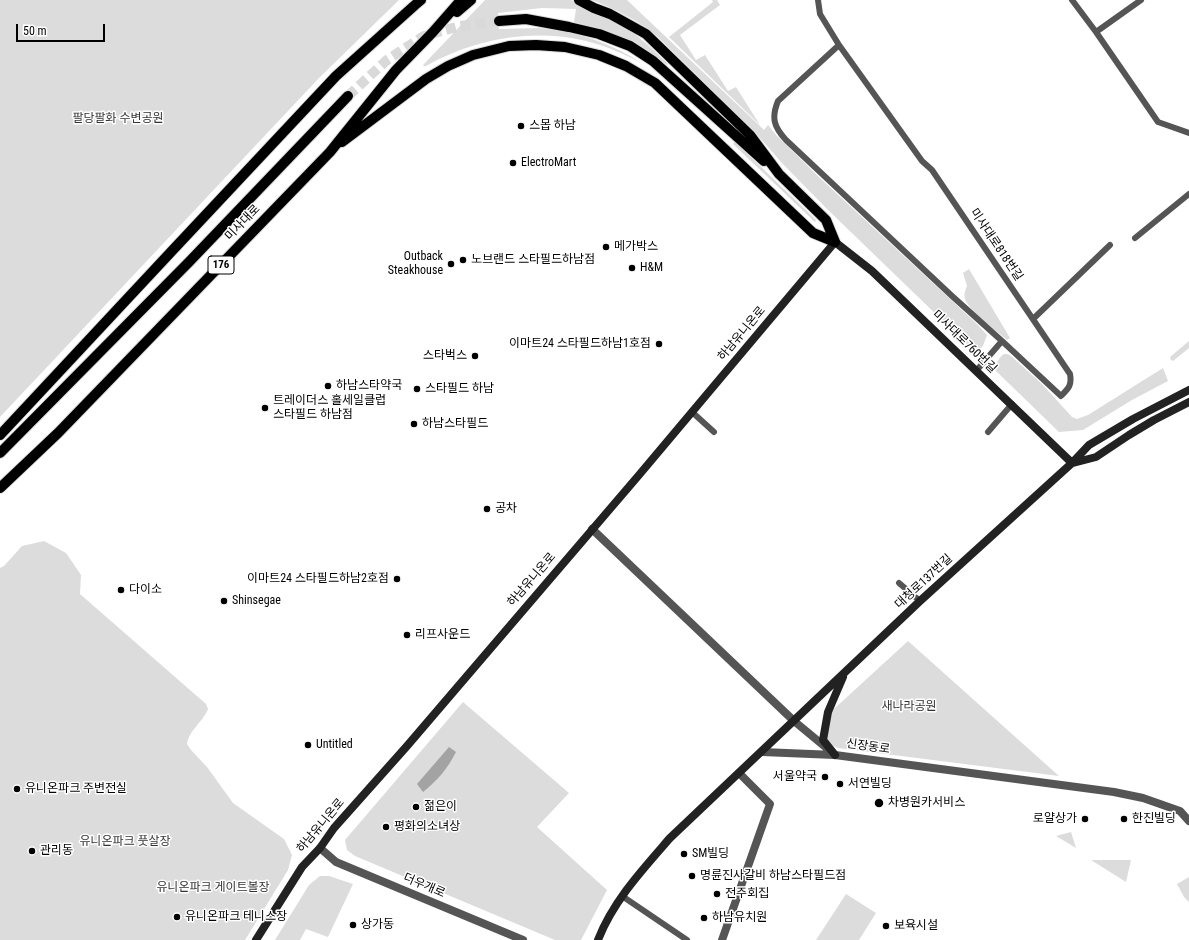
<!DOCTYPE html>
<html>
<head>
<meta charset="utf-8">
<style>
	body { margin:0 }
	#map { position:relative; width:1189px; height:940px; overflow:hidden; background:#fff; font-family:"Roboto Condensed",sans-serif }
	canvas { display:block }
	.scale { position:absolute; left:16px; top:24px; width:89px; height:18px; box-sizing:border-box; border:2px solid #000; border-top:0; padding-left:5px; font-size:12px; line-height:14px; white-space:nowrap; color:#000; -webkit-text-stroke:3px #fff; paint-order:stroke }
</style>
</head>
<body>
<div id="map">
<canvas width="1189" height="940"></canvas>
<div class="scale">50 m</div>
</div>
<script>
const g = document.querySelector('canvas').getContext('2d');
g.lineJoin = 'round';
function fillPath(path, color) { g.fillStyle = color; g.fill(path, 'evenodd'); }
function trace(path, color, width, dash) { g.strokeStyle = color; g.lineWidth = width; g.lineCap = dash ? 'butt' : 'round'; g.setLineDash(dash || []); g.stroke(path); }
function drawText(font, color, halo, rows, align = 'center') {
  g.font = font + ' "Roboto Condensed","Noto Sans KR",sans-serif'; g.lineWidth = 3; g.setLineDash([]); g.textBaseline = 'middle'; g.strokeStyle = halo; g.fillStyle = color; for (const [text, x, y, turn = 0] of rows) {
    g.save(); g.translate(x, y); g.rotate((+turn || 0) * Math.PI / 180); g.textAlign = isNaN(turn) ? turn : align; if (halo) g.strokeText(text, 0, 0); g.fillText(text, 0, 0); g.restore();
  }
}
fillPath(new Path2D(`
	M0 0H399L319 78 0 417Z
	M485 0H572L577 5 582 8C596 14 611 19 625 28 641 37 654 51 668 64L667 65C657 58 647 51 636 45 617 34 595 28 574 22L576 9 542 8 498 13 499 29C512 29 526 28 539 28 576 31 612 43 643 64 625 54 606 46 586 41 531 28 475 39 426 66H423L424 64Z
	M592 0H627L761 127 764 130 768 125 776 135 820 178 978 325 987 335 983 346 977 351 973 350 826 208 781 162 753 130 657 36C636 19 617 10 592 0Z
	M712 0H717L720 5 680 35 696 60 705 55 728 91 736 87 760 125 669 37 713 2Z
	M735 142 807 211 816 220 815 222 733 144Z
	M969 269 1010 338 1007 340C998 332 970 311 966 301 963 295 965 291 967 286L963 273Z
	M1189 341V348L1173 361 1171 360 1170 357Z
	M1004 354H1007L1011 356 1042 384 1072 417 1077 419 1088 415 1163 368 1168 381 1132 400 1083 430 1059 432 996 371 995 369C996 364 999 357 1004 354Z
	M44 541 66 553 81 575 80 594 206 704 208 709C203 722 189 730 187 744L191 750 207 767 233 803 284 839 292 855 288 870 245 940H0V568L4 566 22 546Z
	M908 641 1059 776 838 748C821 742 824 735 823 719Z
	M463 702 569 793 537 827 607 890 581 940H555L355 856 347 850 345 840Z
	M1071 832 1076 848 1056 836Z
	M1091 860H1131L1126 882Z
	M320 876H329L353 884 328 937 306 929 300 940H275L309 885Z
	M1189 877V902L1184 897 1177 884Z
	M846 894 876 913 859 940H816Z`), '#dcdcdc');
fillPath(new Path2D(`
	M449 747 456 752C448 768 437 781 423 792L417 784Z`), '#a3a3a3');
trace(new Path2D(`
	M348 96 387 60 424 36 460 26 499 21`), '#d9d9d9', 10, [10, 5]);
const primary = new Path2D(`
	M579 0 594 8 610 14 646 34 750 135 779 174 826 220 835 242
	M457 12 471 0
	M499 21 526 19 569 27 599 34 630 46 653 61 764 161
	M342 142 426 79 448 66 473 55 509 46 536 45 565 47 599 55 626 66 655 83 813 233 835 242
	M0 435 170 253 336 76 415 5 421 0
	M0 453 189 262 348 96
	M0 488 58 433 330 152 396 70 433 32 461 0`);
trace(primary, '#dbdbdb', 12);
trace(new Path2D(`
	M818 0 820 14 839 45 778 101C771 118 774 127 786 140L952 296 1002 341 976 371
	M1072 0 1096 32 1158 122 1189 133
	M1096 32 1141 0
	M839 45 922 161 932 170 1070 374C1072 385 1069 388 1061 396L1002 341
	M1135 238 1189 194
	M1033 319 1110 245
	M692 412 714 432
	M988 432 1012 404
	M899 583 920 601
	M622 896 687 940`), '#555', 6);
trace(new Path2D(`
	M722 940 770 804 739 773`), '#555', 8);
trace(new Path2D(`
	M592 529 794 721 835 755 1114 792 1143 798 1180 811 1189 821
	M762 752 835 755
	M320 848 336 862 523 940`), '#555', 8);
trace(new Path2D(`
	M1073 463 1096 457 1129 435 1154 420 1189 402
	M835 755 823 740 828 712 843 677
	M256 940 302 867 320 848 334 828 407 746 639 475 835 242 872 271 1072 463
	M598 940C613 901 643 869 670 838L920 601 1072 463 1089 445 1133 419 1189 390`), '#222', 8);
trace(primary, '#000', 10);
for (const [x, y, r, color] of [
	[521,126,4,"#000"],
	[513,163,4,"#000"],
	[606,247,4,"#000"],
	[463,260,4,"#000"],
	[451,264,4,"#000"],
	[632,268,4,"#000"],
	[659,344,4,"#000"],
	[475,356,4,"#000"],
	[328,386,4,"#000"],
	[417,389,4,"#000"],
	[265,408,4,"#000"],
	[414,424,4,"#000"],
	[487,509,4,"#000"],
	[397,579,4,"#000"],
	[121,590,4,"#000"],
	[224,601,4,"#000"],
	[407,635,4,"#000"],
	[308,745,4,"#000"],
	[825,777,4,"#000"],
	[840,784,4,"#000"],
	[17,789,4,"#000"],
	[879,803,5,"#000"],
	[416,807,4,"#000"],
	[1085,819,4,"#000"],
	[1124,819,4,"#000"],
	[386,827,4,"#000"],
	[32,851,4,"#000"],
	[684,854,4,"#000"],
	[692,876,4,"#000"],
	[717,894,4,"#000"],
	[177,917,4,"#000"],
	[704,918,4,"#000"],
	[353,925,4,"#000"],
	[886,926,4,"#000"]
]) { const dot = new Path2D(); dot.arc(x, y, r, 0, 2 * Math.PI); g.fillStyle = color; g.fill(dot); trace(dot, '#fff', 1.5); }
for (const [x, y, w] of [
	[221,265,26]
]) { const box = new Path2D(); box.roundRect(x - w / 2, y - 9, w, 18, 3); g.fillStyle = '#fff'; g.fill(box); trace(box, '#000', 1); }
drawText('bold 11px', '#000', null, [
	["176",221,265]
]);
drawText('12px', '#333', '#fff', [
	["팔당팔화 수변공원",118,119],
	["새나라공원",909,707],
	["유니온파크 풋살장",125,842],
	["유니온파크 게이트볼장",213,888]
]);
drawText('12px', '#000', '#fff', [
	["스몹 하남",529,126],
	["ElectroMart",521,163],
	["메가박스",614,247],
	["Outback",443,257,"right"],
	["Steakhouse",443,271,"right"],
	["노브랜드 스타필드하남점",471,260],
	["H&M",640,268],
	["이마트24 스타필드하남1호점",651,344,"right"],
	["스타벅스",467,356,"right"],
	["하남스타약국",336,386],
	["스타필드 하남",425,389],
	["트레이더스 홀세일클럽",273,401],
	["스타필드 하남점",273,415],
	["하남스타필드",422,424],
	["공차",495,509],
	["이마트24 스타필드하남2호점",389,579,"right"],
	["다이소",129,590],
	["Shinsegae",232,601],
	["리프사운드",415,635],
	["Untitled",316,745],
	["서울약국",817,777,"right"],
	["서연빌딩",848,784],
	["유니온파크 주변전실",25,789],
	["차병원카서비스",888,803],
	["젊은이",424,807],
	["로얄상가",1077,819,"right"],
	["한진빌딩",1132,819],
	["평화의소녀상",394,827],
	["관리동",40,851],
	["SM빌딩",692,854],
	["명륜진사갈비 하남스타필드점",700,876],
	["전주회집",725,894],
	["유니온파크 테니스장",185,917],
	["하남유치원",712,918],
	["상가동",361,925],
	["보육시설",894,926]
], 'left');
drawText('12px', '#000', '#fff', [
	["미사대로",243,223,-46],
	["미사대로818번길",996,245,56],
	["하남유니온로",742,334,-50],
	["미사대로760번길",964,342,44],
	["하남유니온로",532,580,-49],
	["대청로137번길",924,582,-43],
	["신장동로",868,747,8],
	["하남유니온로",321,826,-50],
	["더우개로",424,886,23]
]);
</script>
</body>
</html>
